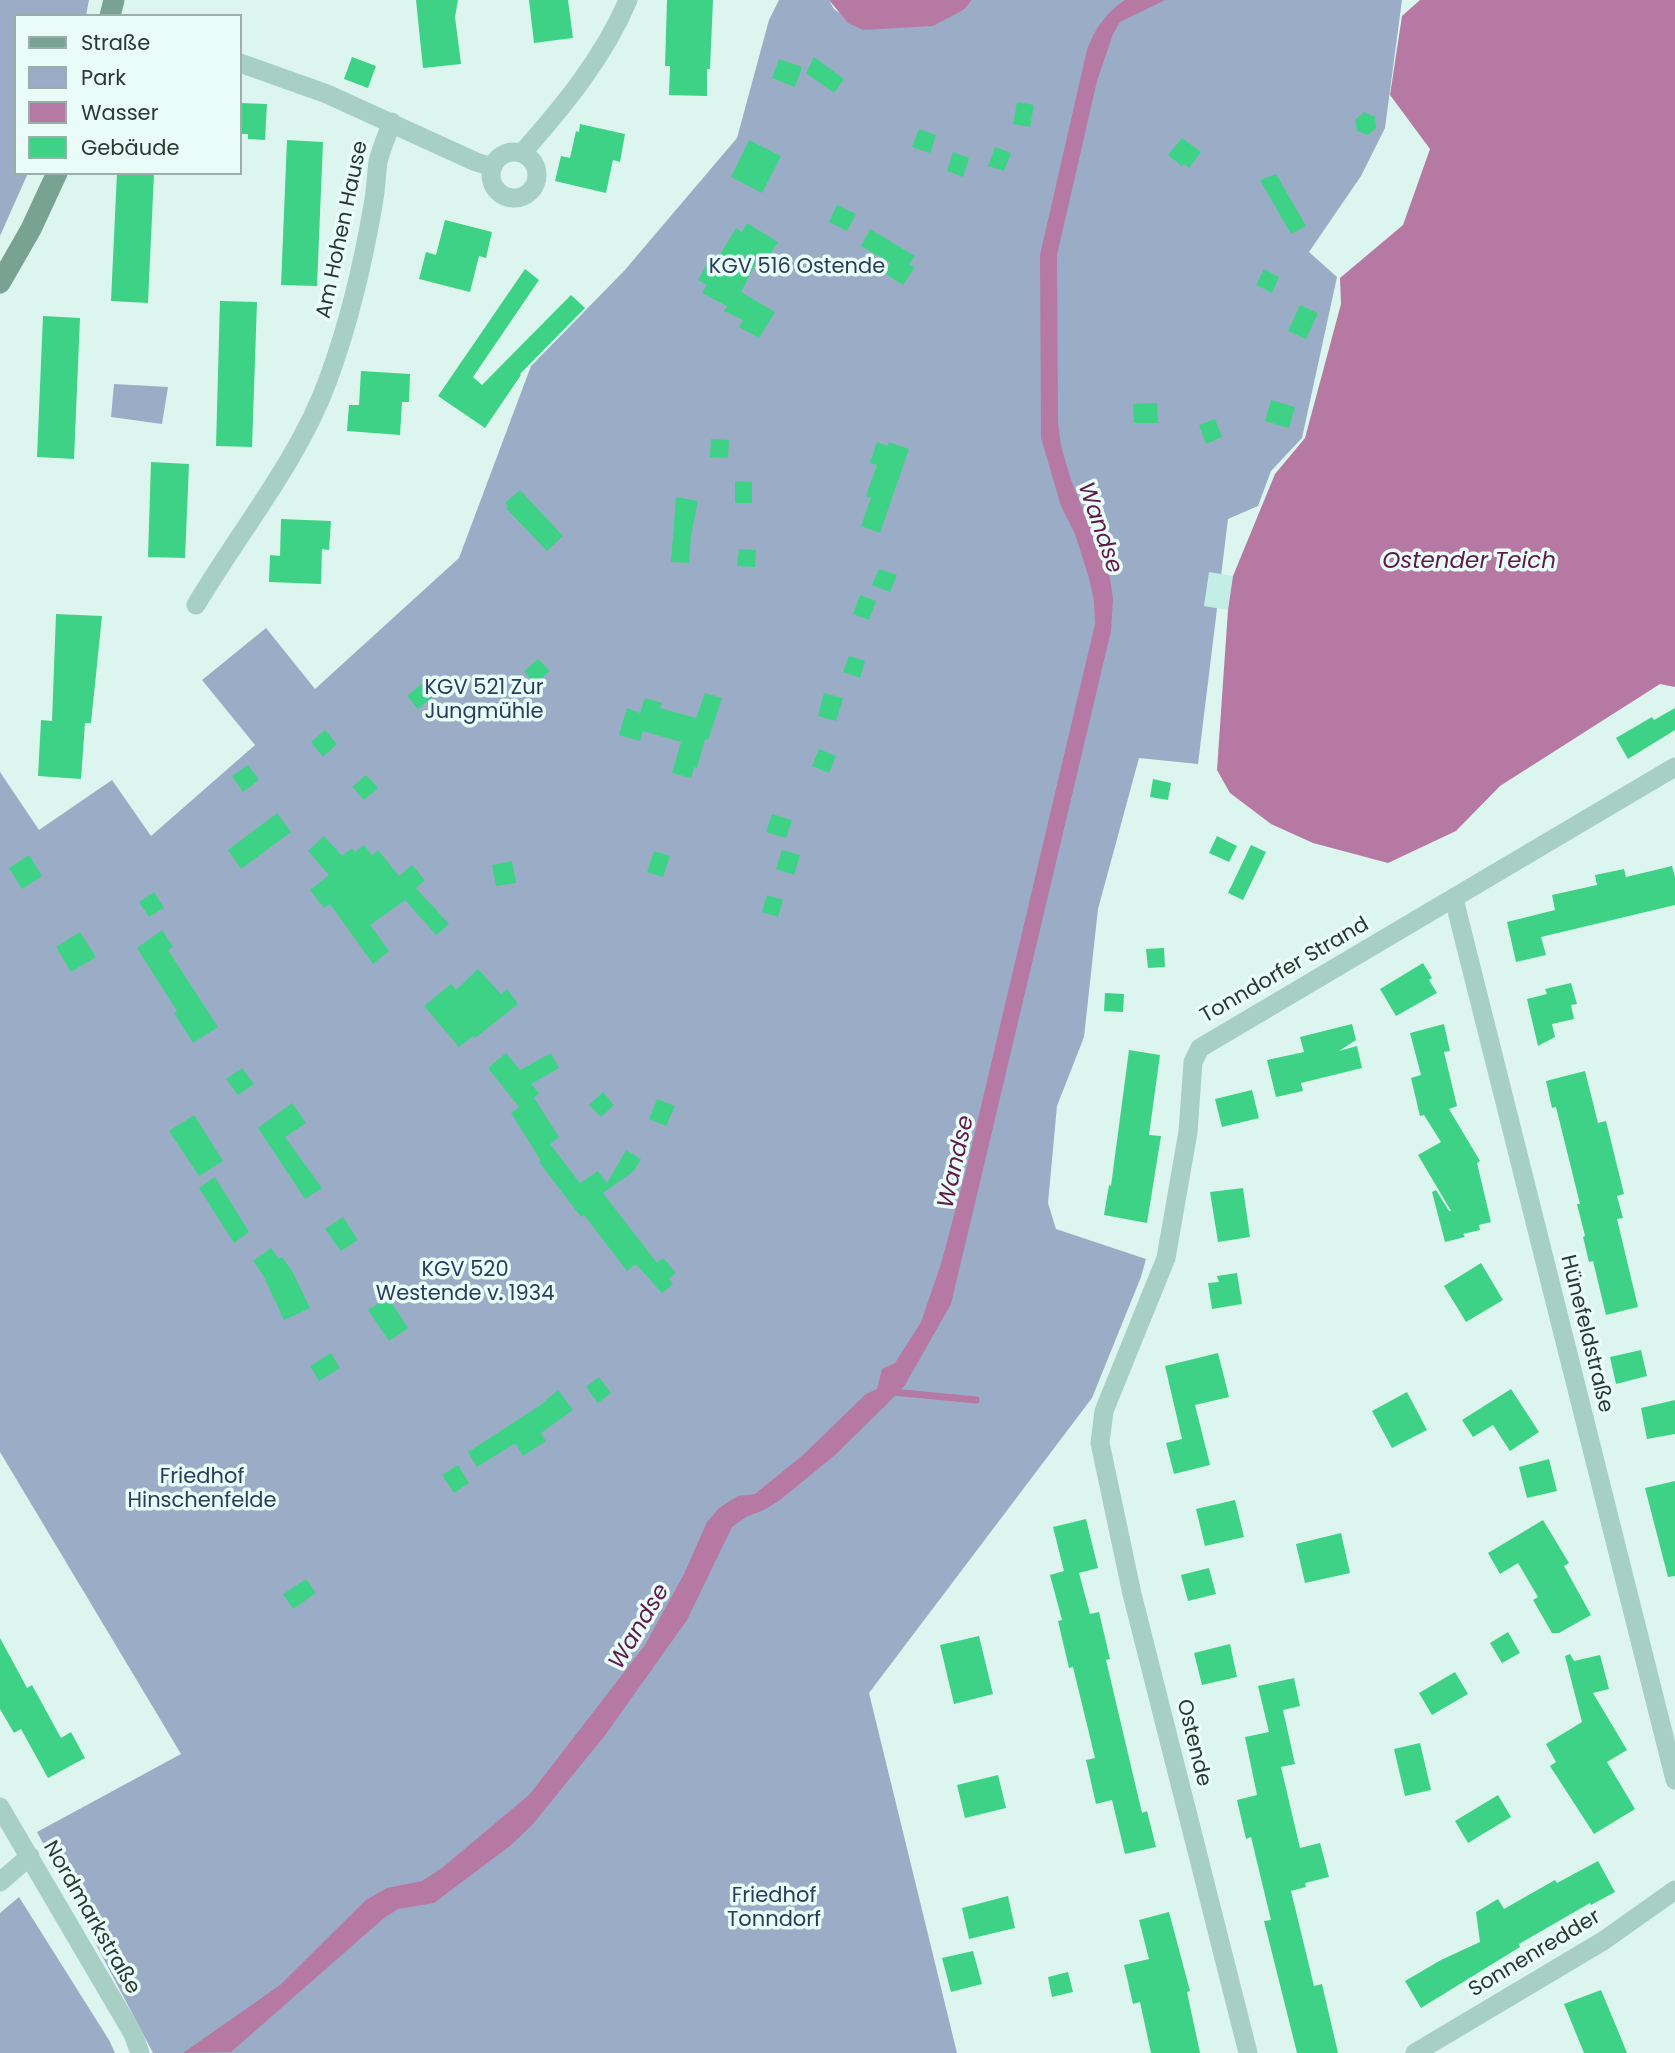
<!DOCTYPE html>
<html>
<head>
<meta charset="utf-8">
<style>
	body { margin:0 }
	#map { position:relative; width:1675px; height:2053px; overflow:hidden; background:#ddf5ef; font-family:Poppins,sans-serif }
	canvas { display:block }
	.legend { position:absolute; left:14px; top:14px; width:228px; height:161px; box-sizing:border-box; background:#eafcf8; border:2px solid #9caea9; margin:0; padding:9px 12px; list-style:none; font-size:21px; color:#283a32 }
	.legend li { display:flex; align-items:center; gap:14px; height:35px }
	.legend b { width:35px; border:2px solid #9caea9 }
</style>
</head>
<body>
<div id="map">
<canvas width="1675" height="2053"></canvas>
<ul class="legend">
<li><b style="height:9px;background:#78a392"></b>Straße</li>
<li><b style="height:19px;background:#9badc6"></b>Park</li>
<li><b style="height:19px;background:#b579a4"></b>Wasser</li>
<li><b style="height:19px;background:#3ed286"></b>Gebäude</li>
</ul>
</div>
<script>
const g = document.querySelector('canvas').getContext('2d');
g.lineJoin = 'round';
function fillPath(path, color) { g.fillStyle = color; g.fill(path, 'evenodd'); }
function trace(path, color, width, dash) { g.strokeStyle = color; g.lineWidth = width; g.lineCap = dash ? 'butt' : 'round'; g.setLineDash(dash || []); g.stroke(path); }
function drawText(font, color, halo, rows, align = 'center') {
  g.font = font + ' Poppins,sans-serif'; g.lineWidth = 7; g.setLineDash([]); g.textBaseline = 'middle'; g.strokeStyle = halo; g.fillStyle = color; for (const [text, x, y, turn = 0] of rows) {
    g.save(); g.translate(x, y); g.rotate((+turn || 0) * Math.PI / 180); g.textAlign = isNaN(turn) ? turn : align; if (halo) g.strokeText(text, 0, 0); g.fillText(text, 0, 0); g.restore();
  }
}
fillPath(new Path2D(`
	M0 0H89L86 16H16V173H28L0 236Z
	M779 0H829L834 9 863 30 965 9 972 0H1402L1385 128 1361 176 1309 252 1337 277 1302 438 1271 471 1258 506 1228 519 1198 764 1139 758 1098 909 1084 1037 1057 1106 1048 1203 1056 1229 1146 1259 1141 1277 1092 1398 869 1693 957 2053H153L37 1832 181 1754 0 1452V772L39 830 112 780 151 836 255 745 202 680 266 628 315 689 459 558 531 366 624 271 737 138 769 20Z
	M114 384 168 387 162 424 111 417Z
	M19 1897 109 2040 115 2053H0V1913Z`), '#9badc6');
fillPath(new Path2D(`
	M1209 572 1233 576 1228 610 1204 606Z`), '#c3eee6');
fillPath(new Path2D(`
	M829 0H972L965 9 933 26 863 30 848 23Z
	M1125 0H1165L1120 22 1113 34 1097 81 1057 255 1058 422 1061 446 1071 480 1109 572 1113 599 1111 631 951 1304 905 1385 886 1405 835 1455 780 1500 764 1510 746 1517 732 1527 687 1620 606 1734 533 1824 510 1846 434 1903 398 1909 384 1918 231 2052 183 2053 280 1985 366 1900 387 1888 422 1881 442 1868 530 1794 645 1645 684 1574 707 1522 719 1508 738 1496 755 1494 803 1455 866 1394 877 1389 882 1369 895 1363 921 1322 941 1264 965 1174 1095 624 1094 601 1089 578 1075 534 1061 506 1041 438 1040 255 1087 50C1094 30 1107 11 1125 0Z
	M1420 0H1675V687L1660 684 1500 786 1456 831 1388 863 1313 843 1271 824 1230 793 1217 770 1228 610 1233 576 1275 474 1305 438 1341 304 1340 278 1403 225 1430 149 1390 95 1402 16Z`), '#b579a4');
trace(new Path2D(`
	M893 1392 976 1400`), '#b579a4', 7);
fillPath(new Path2D(`
	M416 0H458L455 17 461 64 423 68Z
	M529 0H568L573 38 534 43Z
	M667 0H713L710 69H707V96L669 95 670 66H665Z
	M352 57 376 66 368 88 344 79Z
	M814 57 844 79 834 93 806 73Z
	M779 59 802 67 795 87 772 78Z
	M1017 102 1034 105 1030 127 1013 124Z
	M240 103 267 104 265 140 248 139V134H240Z
	M1364 112 1375 117 1376 128 1368 135 1357 131 1355 120Z
	M580 124 625 134 620 162 613 160 606 193 555 181 561 156 570 158 576 131 579 132Z
	M919 129 936 135 930 153 912 147Z
	M1182 138 1201 152 1189 168 1184 164 1182 166 1168 155Z
	M287 140 323 142 317 286 281 285Z
	M749 140 781 156 762 193 731 177Z
	M995 147 1011 153 1004 171 988 166Z
	M953 152 969 158 963 177 947 171Z
	M117 173H154L148 303 111 301Z
	M1276 174 1306 226 1291 234 1260 180Z
	M837 205 856 214 847 231 829 222Z
	M445 220 492 232 486 258 479 256 470 292 419 279 426 252 436 255Z
	M747 223 778 242 765 263 758 259 741 292 775 312 759 338 739 327 743 320 724 311 727 306 702 293 707 285 698 280 712 255 718 258 736 228 742 232Z
	M870 229 915 256 909 264 915 267 903 285 884 273 890 263 861 246Z
	M525 269 539 280 473 377 482 385 571 295 585 308 520 374 521 375 485 428 438 396Z
	M1264 269 1279 277 1272 293 1256 285Z
	M220 301 257 302 252 447 216 446Z
	M1300 305 1318 313 1306 339 1288 331Z
	M43 316 80 318 74 459 37 457Z
	M361 371 410 374 409 402H402L400 435 347 431 349 405H359Z
	M1271 400 1295 407 1289 428 1265 421Z
	M1157 403 1158 423H1134L1133 404Z
	M1215 419 1222 437 1206 444 1199 425Z
	M711 439 729 440 728 458 710 457Z
	M877 442 888 446 889 442 909 449 880 533 861 526 871 498 866 496 877 465 870 463Z
	M151 462 189 464 185 558 148 557Z
	M735 481 752 482V503H735Z
	M520 490 563 536 547 551 506 508 508 506 505 503Z
	M676 497 698 501 691 536 689 563 671 562Z
	M281 519 331 521 329 550 322 549 321 584 269 582 270 555 280 556Z
	M739 549 756 550 755 567 737 566Z
	M879 569 897 575 890 592 872 585Z
	M860 595 876 601 869 620 853 614Z
	M56 614 102 616 91 723H85L81 779 38 776 41 720 52 721Z
	M849 656 865 661 860 678 843 672Z
	M538 659 550 671 535 684 524 671Z
	M424 682 435 695 418 709 407 696Z
	M705 693 722 698 708 740 705 739 697 768 694 767 691 778 672 773 681 742 643 731 640 741 619 735 627 708 640 713 645 698 662 703 660 708 696 718Z
	M824 693 843 698 836 721 818 716Z
	M1675 708V730L1628 759 1616 738 1652 717 1654 720Z
	M325 730 337 744 323 757 311 742Z
	M819 749 836 756 829 773 812 766Z
	M248 765 259 780 243 792 232 776Z
	M366 775 378 788 364 800 352 787Z
	M1153 779 1171 783 1168 800 1150 797Z
	M277 813 291 832 241 869 228 850Z
	M772 814 792 820 786 838 766 832Z
	M324 836 342 856 352 848 355 852 364 845 372 855 378 850 399 876 412 865 425 880 416 888 449 924 436 935 405 900 370 925 389 951 373 964 330 904 324 908 310 890 329 875 308 851Z
	M1217 836 1237 846 1229 862 1209 853Z
	M1251 845 1266 852 1243 900 1228 893Z
	M782 850 800 855 794 875 776 869Z
	M654 851 670 856 663 877 647 872Z
	M29 855 42 876 22 889 9 868Z
	M512 861 516 883 496 886 492 865Z
	M1672 866 1675 877V905L1541 937 1546 955 1516 962 1507 922 1555 910 1552 895 1597 885 1595 875 1624 869 1626 877Z
	M154 892 164 908 149 917 139 902Z
	M767 895 783 900 778 917 762 912Z
	M162 930 173 947 168 950 218 1027 193 1043 174 1013 177 1011 137 948Z
	M80 932 96 957 71 972 56 947Z
	M1164 948 1165 967 1148 968 1146 949Z
	M1423 963 1432 978 1429 980 1437 993 1396 1016 1380 989Z
	M478 969 501 994 507 989 518 1004 475 1038 473 1036 459 1047 424 1006 451 984 456 990Z
	M1571 983 1577 1004 1571 1005 1574 1019 1552 1024 1555 1037 1538 1046 1527 999 1547 994 1545 989Z
	M1105 993 1124 994 1123 1012 1104 1011Z
	M1352 1024 1356 1040 1339 1051 1357 1046 1362 1068 1301 1083 1303 1091 1276 1097 1267 1060 1304 1052 1300 1037Z
	M1444 1024 1450 1051 1444 1052 1457 1106 1449 1109 1480 1161 1477 1163 1491 1222 1479 1225 1480 1230 1463 1234 1465 1237 1445 1242 1432 1192 1436 1190 1449 1211H1451L1418 1155 1441 1142 1424 1115 1420 1116 1411 1078 1421 1075 1410 1033Z
	M1129 1050 1160 1055 1149 1135 1161 1136 1147 1223 1104 1215 1109 1185 1111 1186Z
	M506 1053 520 1070 551 1053 559 1068 531 1084 539 1093 534 1098 559 1137 550 1144 580 1183 598 1171 607 1183 626 1150 641 1159 634 1171 603 1193 657 1263 663 1258 676 1273 669 1279 673 1284 662 1293 636 1264 627 1271 584 1215 581 1217 539 1162 541 1161 511 1113 519 1107 488 1068Z
	M242 1068 254 1084 238 1095 226 1079Z
	M1585 1071 1598 1123 1606 1121 1624 1194 1617 1196 1623 1218 1617 1219 1638 1307 1606 1315 1593 1261 1589 1262 1583 1237 1585 1236 1577 1204H1580L1556 1107 1552 1108 1546 1081Z
	M1252 1090 1259 1118 1222 1127 1215 1099Z
	M603 1092 614 1105 601 1117 589 1105Z
	M657 1099 675 1106 666 1126 649 1119Z
	M292 1103 306 1123 285 1137 322 1188 305 1199 258 1128Z
	M194 1115 223 1161 199 1176 169 1131Z
	M215 1177 249 1232 234 1243 199 1188Z
	M1243 1188 1250 1237 1218 1242 1210 1192Z
	M343 1217 358 1240 341 1251 325 1229Z
	M271 1248 279 1259 282 1257 292 1271 310 1308 284 1320 263 1275 253 1261Z
	M1481 1263 1503 1300 1466 1322 1444 1286Z
	M1237 1273 1242 1304 1212 1309 1208 1283 1219 1282 1217 1276Z
	M388 1297 408 1328 389 1341 368 1310Z
	M1641 1350 1647 1376 1616 1384 1610 1357Z
	M331 1353 340 1368 319 1381 310 1366Z
	M1218 1353 1229 1397 1195 1405 1210 1465 1174 1474 1166 1443 1182 1439 1165 1366Z
	M599 1377 611 1393 598 1403 586 1387Z
	M1511 1389 1539 1432 1510 1451 1493 1425 1473 1437 1462 1420Z
	M558 1390 573 1410 541 1433 546 1441 523 1456 516 1444 512 1445 477 1467 468 1452 539 1406Z
	M1407 1392 1427 1430 1392 1448 1372 1411Z
	M1675 1400V1434L1647 1439 1641 1408Z
	M1549 1459 1557 1491 1527 1498 1519 1467Z
	M458 1465 469 1483 454 1493 442 1475Z
	M1675 1481V1576L1668 1577 1645 1488Z
	M1235 1500 1244 1537 1205 1546 1196 1509Z
	M1086 1519 1098 1568 1079 1573 1090 1614 1099 1612 1110 1659 1106 1660 1142 1813 1147 1811 1156 1847 1125 1854 1112 1800 1096 1804 1086 1760 1095 1758 1073 1667 1069 1668 1058 1621 1062 1620 1050 1575 1064 1571 1053 1527Z
	M1543 1520 1569 1563 1564 1566 1591 1615 1559 1633H1552L1533 1600 1538 1597 1518 1563 1500 1574 1488 1553Z
	M1341 1533 1350 1573 1305 1583 1296 1544Z
	M1209 1568 1216 1594 1188 1601 1181 1575Z
	M306 1579 316 1593 293 1609 283 1594Z
	M1508 1632 1520 1653 1502 1663 1490 1643Z
	M979 1636 993 1694 954 1704 940 1645Z
	M0 1638 27 1688 32 1685 61 1738 71 1732 85 1758 48 1778 21 1729 14 1733 0 1709Z
	M1230 1644 1237 1677 1202 1685 1194 1653Z
	M1570 1654 1574 1661 1600 1655 1609 1689 1593 1693 1627 1750 1607 1762 1635 1809 1594 1834 1550 1766 1556 1762 1546 1744 1582 1722 1565 1656Z
	M1455 1672 1468 1694 1432 1715 1419 1693Z
	M1294 1678 1300 1706 1283 1710 1295 1764 1281 1767 1300 1848 1320 1843 1329 1877 1305 1883 1306 1887 1291 1891 1314 1986 1322 1984 1338 2053H1297L1264 1921 1271 1920 1251 1837 1246 1839 1237 1800 1257 1795 1245 1737 1269 1732 1258 1686Z
	M1420 1743 1431 1790 1405 1796 1394 1749Z
	M998 1775 1006 1808 965 1818 957 1785Z
	M1498 1795 1511 1817 1468 1843 1455 1821Z
	M1598 1861 1615 1892 1591 1905 1590 1903 1519 1944 1520 1947 1421 2008 1405 1981 1441 1960 1480 1942 1476 1912 1498 1899 1504 1909 1555 1880 1557 1883Z
	M1008 1896 1015 1928 969 1939 962 1908Z
	M1169 1912 1190 1991 1187 1992 1200 2053H1151L1140 2002 1133 2004 1124 1965 1149 1959 1139 1920Z
	M973 1951 982 1984 951 1992 942 1958Z
	M1068 1972 1073 1992 1052 1997 1048 1977Z
	M1601 1990 1621 2038 1627 2053H1584L1564 2004Z`), '#3ed286');
trace(new Path2D(`
	M240 63 327 94 476 162 493 167
	M491 175a23 23 0 1 1 46 0a23 23 0 1 1-46 0Z
	M522 153C563 107 604 57 628 0
	M196 605C239 532 299 460 328 380 349 323 363 264 373 205 376 191 376 176 378 162 381 149 387 135 392 122
	M1454 899 1675 1780
	M0 1807 133 2034 140 2053
	M0 1882 30 1856
	M1248 2053 1132 1594 1100 1443 1104 1411 1166 1258 1188 1132 1193 1062 1200 1048 1675 767
	M1415 2053 1603 1941 1675 1890`), '#a7cfc3', 19);
trace(new Path2D(`
	M110 16 114 0
	M0 283 31 229 57 173`), '#78a392', 21);
drawText('21px', '#283a32', '#eafcf8', [
	["Am Hohen Hause",343,230,-78],
	["Tonndorfer Strand",1285,971,-30],
	["Hünefeldstraße",1586,1334,76],
	["Ostende",1193,1743,76],
	["Nordmarkstraße",91,1918,60],
	["Sonnenredder",1535,1954,-31]
]);
drawText('21px', '#293d5b', '#eafcf8', [
	["KGV 516 Ostende",797,268],
	["KGV 521 Zur",484,689],
	["Jungmühle",484,713],
	["KGV 520",465,1271],
	["Westende v. 1934",465,1295],
	["Friedhof",202,1478],
	["Hinschenfelde",202,1502],
	["Friedhof",774,1897],
	["Tonndorf",774,1921]
]);
drawText('italic 23px', '#61194b', '#eafcf8', [
	["Wandse",1099,528,71],
	["Ostender Teich",1469,562],
	["Wandse",957,1162,-77],
	["Wandse",640,1627,-59]
]);
</script>
</body>
</html>
